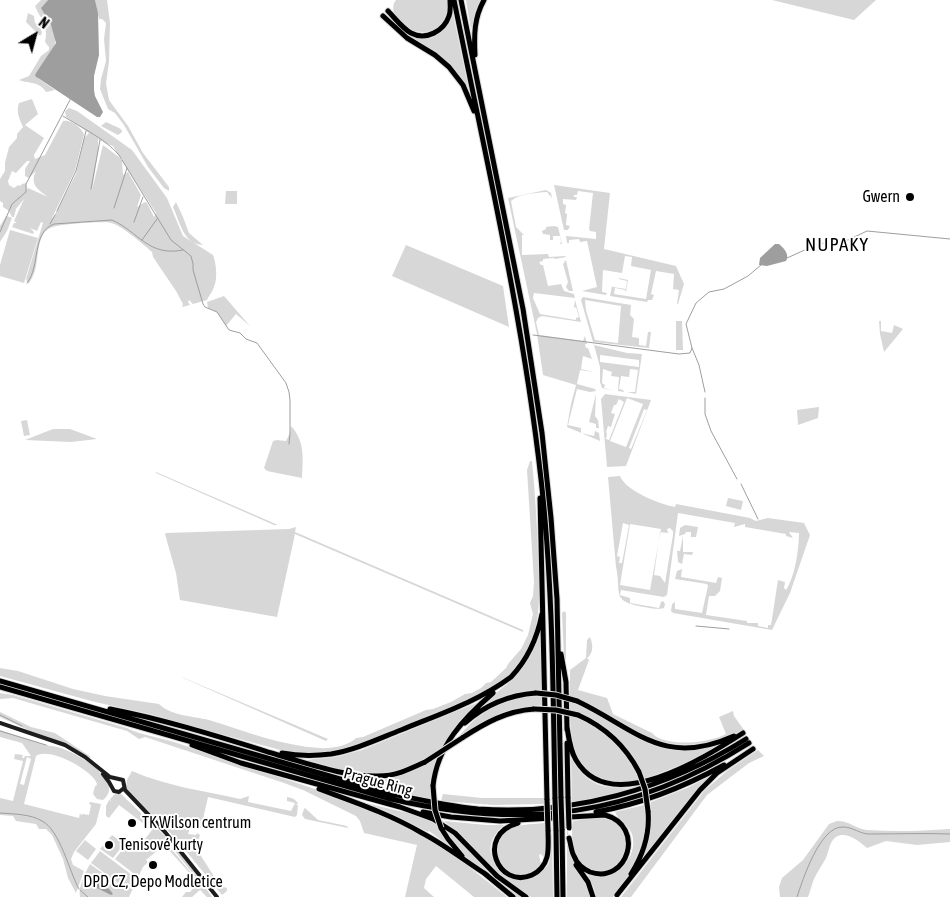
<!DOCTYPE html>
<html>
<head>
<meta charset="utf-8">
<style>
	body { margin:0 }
	#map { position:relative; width:950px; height:897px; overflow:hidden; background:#fff; font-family:"Asap Condensed",sans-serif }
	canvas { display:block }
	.north { position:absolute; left:10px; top:10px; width:50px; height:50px; -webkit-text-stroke:4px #fff; paint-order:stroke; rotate:37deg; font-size:14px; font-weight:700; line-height:20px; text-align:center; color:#000 }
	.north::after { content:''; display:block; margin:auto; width:18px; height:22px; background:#000; clip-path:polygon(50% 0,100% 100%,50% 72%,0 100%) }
</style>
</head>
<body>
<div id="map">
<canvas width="950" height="897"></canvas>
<div class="north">N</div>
</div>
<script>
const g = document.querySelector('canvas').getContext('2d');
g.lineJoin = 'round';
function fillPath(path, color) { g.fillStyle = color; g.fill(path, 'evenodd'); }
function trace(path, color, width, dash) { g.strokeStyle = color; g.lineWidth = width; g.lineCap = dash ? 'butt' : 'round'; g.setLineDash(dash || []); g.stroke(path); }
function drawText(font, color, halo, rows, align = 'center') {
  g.font = font + ' "Asap Condensed",sans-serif'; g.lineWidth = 4; g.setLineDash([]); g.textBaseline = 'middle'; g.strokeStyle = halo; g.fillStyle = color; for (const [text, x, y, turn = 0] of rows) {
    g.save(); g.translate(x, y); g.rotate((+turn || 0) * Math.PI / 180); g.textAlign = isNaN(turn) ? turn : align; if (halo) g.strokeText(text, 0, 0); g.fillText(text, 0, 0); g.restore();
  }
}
fillPath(new Path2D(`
	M41 0H48L42 7C59 40 62 44 36 73L39 79 55 90 46 92C39 81 30 84 19 80L29 76 41 56 49 50V47L45 42C49 26 41 20 35 6Z
	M95 0H107L110 23 109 62 106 83 109 100 128 126 143 153 169 187V191L164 188 148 167 124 125 115 113 108 109 100 89 101 79 106 61 104 39 106 23 102 19H99Z
	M396 0H447C448 10 448 18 440 25 418 46 383 15 396 0Z
	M466 0H482L476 13 471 30Z
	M772 0H876L854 20Z
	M28 13 34 16 35 23 40 26 42 33 40 36 26 22Z
	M387 14C411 39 434 54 453 14L469 90C453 61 434 55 409 36 401 30 394 22 386 15Z
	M32 99 38 114 25 125 44 138 34 155 35 159 45 155 63 121C70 119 81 127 84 134L75 171 52 218H53L76 174 84 138 89 133 66 117 65 111 69 108 77 111 132 150 167 198 183 236 213 255C216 263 218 278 214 287 212 293 209 295 207 300L193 304 189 300 188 302 190 305 182 307 183 304 176 291 153 257 152 252C144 245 120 224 111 223 103 221 62 224 53 227 49 228 46 230 44 233 34 249 41 269 28 284L26 279 43 223 41 222 37 231 30 228 34 232 33 234 12 227 14 223H17L14 221 24 199 16 209 14 217H12L9 211 3 207V203L0 201V179L5 171V163L9 147 17 138V134L23 127C19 118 16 112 19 103ZM98 139 107 144 113 146 120 158 103 145 92 190 98 152ZM27 161H30L25 169V176L29 178 36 171C29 185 39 190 48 197L28 188 27 190 26 183 22 184 20 186 18 185 14 188 9 185 8 181 12 171 16 173ZM122 161 156 213 154 217 147 203 145 202 137 207 141 195 128 172 123 175Z
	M106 122 121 129 122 132 118 135 101 126Z
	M554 185 610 193 604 249 676 266 684 284 678 304H677L679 290 673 289 674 274 656 271 651 294 654 295 652 300H648L647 302 610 296 612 286 613 287 626 289 627 281 619 279V278L628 280 626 292 625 290 615 288 614 294 646 299 651 270 631 266 632 257 625 256 622 273 603 270 602 292 607 293 606 295 582 291 597 287 587 241 580 242 579 239 569 240V243H567L566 236 596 239V232L590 231 589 229 593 193 578 191 577 195H574V197H577L576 200 563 199V204L566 205 565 213 567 214 566 225 570 226 568 230H564Z
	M546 190 551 193 552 198 547 192C537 193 520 193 511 201L516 227 524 235H522V255L548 254 549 257 565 256 566 257 555 259 554 258 543 259V261L539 262 541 265H543L548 286 561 284 564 291 574 294 575 298 534 293 533 298 540 314 576 320V318L579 317 576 307 574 308 575 300 581 322 542 316 538 318 536 322 539 335 583 341 585 336 587 344H585L586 348H588L592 359 583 356 581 369 594 372 580 370 577 384 595 389 596 391 590 392 577 389 568 425 581 428V433L594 436 595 431 599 433 600 441 567 427 571 404 576 385 543 375 537 334 508 198Z
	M226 191H237V204H225Z
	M176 202 183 217 189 233 203 245C183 244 180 222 173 207Z
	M6 216 10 217 12 218 7 231 0 242V226Z
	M554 226 558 227 562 244H560L561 242 560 236H553V240H550V235L543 234 542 231 546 229V227Z
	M10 230 38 238 24 283 0 276V265Z
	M406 245 503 286 509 327 392 276Z
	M566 260 573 291H569L566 287 568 282 563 264Z
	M224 296 250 326 236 314 226 326 217 312 208 308 207 302Z
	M583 297 631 305 630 315 634 319 632 337 639 338V345L646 346 648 332H651L649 348 593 342 581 300ZM585 300 621 306 618 343 595 340 586 310Z
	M676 321H682L683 350H676Z
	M879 321H881V331L892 333 894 325 903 329 884 352 880 334Z
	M594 345 627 353 642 354 636 394 627 392H635L638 370 630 369 629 377 621 376 619 389 623 390 624 392 618 391 619 377 611 376 612 372 603 369 602 383 605 385 604 388 615 391 602 388 600 382V367ZM600 355 639 360V367L600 362Z
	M596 394 595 416 598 420 599 428H596V424L589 422Z
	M605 394 651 400 626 466 607 467 601 399ZM627 398 643 404 626 447 610 441ZM619 399 624 402 609 440 606 439 607 434 606 432 608 426 611 427 615 414 611 413 614 405H616ZM644 409 647 410 631 449 629 448Z
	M819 407 818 418 798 425 797 410Z
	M27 420 30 435 24 436 21 421Z
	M291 426C305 441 303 458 302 478L267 471 264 468 273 441 277 440 286 441 290 433Z
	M53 429H70L97 439 71 442 25 440Z
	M530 461H532C535 492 537 523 538 553 541 616 543 657 484 694L358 745 336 751 312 754 284 751 173 721 154 715 95 702 0 676V668L18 671 73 689 105 696 159 704C171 716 193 716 209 720 245 731 282 746 320 748 331 749 348 746 356 738L363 737 426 710 433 709 451 702 465 694 472 693 481 688 486 683 491 682 506 668 508 664 521 649 528 635 533 614 530 603 533 596 534 582 527 470Z
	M156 472 278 525H274L156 473Z
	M620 476C626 491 659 504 675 507L676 504 750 518 756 521 768 518 804 523 810 535 790 593 772 630 673 613 671 611 672 604 675 602V609L702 613 708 586 707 584 675 579 677 571 682 569 681 577 716 583 718 577 722 578 720 591 715 596H709L706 615 747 621V623H758V626L768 628V625H771L778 580 785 582 784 588 786 590C795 577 799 549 799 533L789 532 793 538 786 536V534L745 527V524L734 527 735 523 678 513 667 595 664 597 621 590 620 595 630 598V603L659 608 661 602 663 601 665 604 664 608C657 610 650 608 644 607 610 601 622 594 616 567L608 477ZM623 523 629 525 622 563H619L620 557 617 556ZM630 524 661 529 650 590 620 585ZM670 528 673 531V535L665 583 660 576 654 575 660 532 668 533 667 529Z
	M728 498 743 501 741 510 726 506Z
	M685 525 698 527 696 537H691V532H686L685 534 679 536 680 528Z
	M296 527 295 532 523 630V632L295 534 277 617 180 600 176 573 165 534 166 533 289 529Z
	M683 536V552H693L692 555 684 554 682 564 678 562 677 551H680Z
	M564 611 566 613V659L564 658 562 613Z
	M542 627 543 690 510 695 486 704 477 710C485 700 497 693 507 684 524 668 534 649 542 627Z
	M590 637C593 644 594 653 587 658L589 660 578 690 607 698 613 714 652 733C665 748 710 743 726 734L719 717 733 711 734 716 744 730C698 749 668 751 623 725 606 715 590 702 570 696V670L586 658 587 640Z
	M181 677 184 678 328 739 326 741Z
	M0 693 13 695 127 728C141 735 158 737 174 742L327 793 398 823 430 840 459 859 507 897H474L436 866 426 879 424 888 434 897H405L417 845 364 833 360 821 356 816 303 790 284 783 145 737 139 739 127 731 13 698 0 699Z
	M528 696 543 697V705L518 708 501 713 461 736 460 735C480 712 497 702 528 696Z
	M570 701C592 709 610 723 630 734 658 750 685 751 716 747L685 763 645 779C622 743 614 725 570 710Z
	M479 702 458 724 439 751 425 761 402 771 374 775 347 771 305 760 336 757 362 750Z
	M0 712 31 727 55 733 91 757 89 758 69 745 28 730 0 717Z
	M570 716C602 720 630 751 639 781L615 784 590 773 575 756 571 740Z
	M0 730 50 746C67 745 129 781 103 800L97 799 93 794 95 786H96L97 784C94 771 49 746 36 756L24 804 79 818 80 813 81 815 83 814 89 815 91 805 89 804 90 802 101 804 96 824 74 852 71 859 73 865 84 871 76 893 68 878 63 859 52 835 46 829H39L36 824 16 821 13 816 0 815V798L13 801 23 761 14 759 15 754 23 755 22 758H24L25 756H31L22 743 0 737ZM27 757 31 759 24 785 20 784Z
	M758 750 764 756 749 763 707 795 631 897H621L705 790 727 771Z
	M438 758 432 778 431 800 318 769 345 775 407 772Z
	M571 758C573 760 576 766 579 770 597 791 611 786 633 789L572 803Z
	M132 771C166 786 204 791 240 799L249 796 248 802 291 811 295 803 287 801V797C292 798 296 799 298 804H295L298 805 297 815 295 817 208 797 201 828 193 826V828H190L188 834 196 835 197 833 200 835 196 848 220 886 227 888V891L222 895 177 840 126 788 127 780Z
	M710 776 689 799 640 864 651 826V802L687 788Z
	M120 793 165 836 166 842 158 833 166 842 159 851 158 850 146 860 148 862 143 867 129 897H80C78 887 85 873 90 864L122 887V886L91 863 100 851 132 875 133 873 115 859 126 845 133 850 140 841 142 843 152 830 119 805 109 818 106 816V806L109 800 111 801 110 799 115 794Z
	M443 794 482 798H544V804L494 805 441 801Z
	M362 802 416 815 436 823 448 845 429 831 428 832 395 815Z
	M644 805C652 840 633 870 613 897H596L594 888 588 876 590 874C594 875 598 877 602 877 622 876 638 853 632 834 628 824 618 820 615 812Z
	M305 808 318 820 347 826 348 828 305 819 302 815 304 809Z
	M600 817C611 818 620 822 625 833 640 866 583 892 574 848 572 838 571 830 573 821Z
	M444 821 486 825H504C463 860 526 897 548 865 553 854 549 841 552 832L553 897H531L515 886 496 872 463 837Z
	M837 821C850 821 856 829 867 830 895 832 922 831 950 829V842L917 845 886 841 867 848C858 840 840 826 831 843 829 847 828 853 826 858 823 864 819 869 816 875 812 882 811 890 808 897H780L779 887 782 878 803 860 829 824Z
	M545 823V852L543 857 541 854 539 855 541 864C538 870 532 873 525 875 495 879 485 837 514 827 523 824 535 824 545 823Z
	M443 827 450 831 524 897H514C490 875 457 857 443 827Z
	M568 829 570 854 586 881 592 897H567V830Z
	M112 835 124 844 113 858 100 849Z
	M85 840 96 849 88 860 76 851Z
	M170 845 175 847 198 877V880Z
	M169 846 197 880 192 884 196 880 167 848 165 849Z
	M199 882 202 883 212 897H207L200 890 192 897H182L186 892H190L199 882 200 884Z`), '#d7d7d7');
fillPath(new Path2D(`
	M48 0H95L98 13 99 55 94 76V90L95 96 103 112 100 117H97L35 76 36 73 56 43 51 25 41 8Z
	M775 244H779C784 248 790 255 786 261L767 266 759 265 760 258Z
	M95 880C101 881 110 889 113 894L111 895 97 888 92 883Z`), '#9e9e9e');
trace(new Path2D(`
	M63 116C80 127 110 141 121 158
	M122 160 171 240 191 256 193 264V270L203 304 205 307 217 312 229 330 240 333 246 339 257 343 286 383 289 392 290 400V433L289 444
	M91 189 100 140
	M114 208 127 168
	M57 211 76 171 86 131
	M134 222 143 197
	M50 224 55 215
	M0 232 12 204 26 192V184L71 98
	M142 240 157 219
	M787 258 818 244 848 240 867 231 950 239
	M27 283C41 266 31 233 54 224L112 220C139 232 148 257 183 250
	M533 335 679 354 690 353 692 348 686 324 696 303 709 292 724 289 748 276 761 265
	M692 348 699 365 705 392
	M705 398V414L711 431 737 479
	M741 484 758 519
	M696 626 729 629
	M0 715 22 726
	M0 731 46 745
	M0 813C13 814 31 814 42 821 60 830 69 871 79 889
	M80 890 88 897
	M797 897C803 879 820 826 843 827 853 827 860 834 869 834 896 834 923 833 950 834`), '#9e9e9e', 1);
const highway = new Path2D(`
	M454 0C486 159 523 318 541 479 553 585 553 692 555 799
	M461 0 523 309 542 433 551 518 557 599 561 798
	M388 11C395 18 402 28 411 33 426 41 444 31 449 16 451 11 450 5 450 0
	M383 16 407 38 435 55 449 67 463 85 474 111
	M475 55C474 35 474 18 484 0
	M540 498 547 800
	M561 654 566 682 567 730
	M511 677C528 659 537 639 542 614
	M0 681 392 794C421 800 449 806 478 809 573 816 666 789 746 739
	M0 687 391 799C524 830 632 817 749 743
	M577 701C636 729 663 768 734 736
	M110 709C167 720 223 738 278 755 310 764 345 777 378 776 396 776 410 769 425 762
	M578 715C605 727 625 745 639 772
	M465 723C485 705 509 695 536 693
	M567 727C569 739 570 750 576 760 610 818 704 758 743 733
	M462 738C485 723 506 711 534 709
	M567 743 568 798
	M192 745 241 763 400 807 433 819 455 833 497 876 526 897
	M282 753C298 756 315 756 331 754 355 750 378 739 401 730 440 714 477 702 511 677
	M433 786C437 746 464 718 493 693
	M319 789C354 802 390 814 422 833 445 845 465 861 487 875
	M423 812 451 817 500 821 605 815C646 826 628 885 590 872 583 869 577 864 574 856 571 851 571 844 569 838
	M596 812C641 804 684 787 724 765
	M518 823C475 835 498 890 532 875 539 872 545 865 547 857 549 849 548 839 548 830
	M441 828 448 839 462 856
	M562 829 563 897
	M556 830 557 897
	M576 865 588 882 593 897
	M484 873 513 897
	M631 874C643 855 650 833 648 811
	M617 895 700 790 717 773 753 749`);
trace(highway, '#dbdbdb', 7);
trace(new Path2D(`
	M0 723 65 745 85 757 110 777 123 780 125 790 165 832 217 897
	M103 774 109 782 114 791 119 792 124 788`), '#1d1d1d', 4);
trace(highway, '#000', 5);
const highwayBridge = new Path2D(`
	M536 693 556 695 577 701
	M534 709 556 710 578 715
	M425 762 462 738
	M639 772 645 789 648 811
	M433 786 435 810 441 828
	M561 798 562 829
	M568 798 569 828
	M555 799 556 830
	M547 800 548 830`);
trace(highwayBridge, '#dbdbdb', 7, []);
trace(highwayBridge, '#000', 5);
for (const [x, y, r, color] of [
	[910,197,5,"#000"],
	[132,823,5,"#000"],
	[109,845,5,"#000"],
	[153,865,5,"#000"]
]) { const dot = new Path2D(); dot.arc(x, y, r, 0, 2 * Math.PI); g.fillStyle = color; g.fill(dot); trace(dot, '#fff', 2); }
drawText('16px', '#000', '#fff', [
	["Gwern",900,197,"right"],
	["TK Wilson centrum",142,823],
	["Tenisové kurty",119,845],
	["DPD CZ, Depo Modletice",153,882,"center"]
], 'left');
drawText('16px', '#000', '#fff', [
	["Prague Ring",378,782,15]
]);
g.letterSpacing = '1px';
drawText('19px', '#000', '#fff', [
	["NUPAKY",837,245]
]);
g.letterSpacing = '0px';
</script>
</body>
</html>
